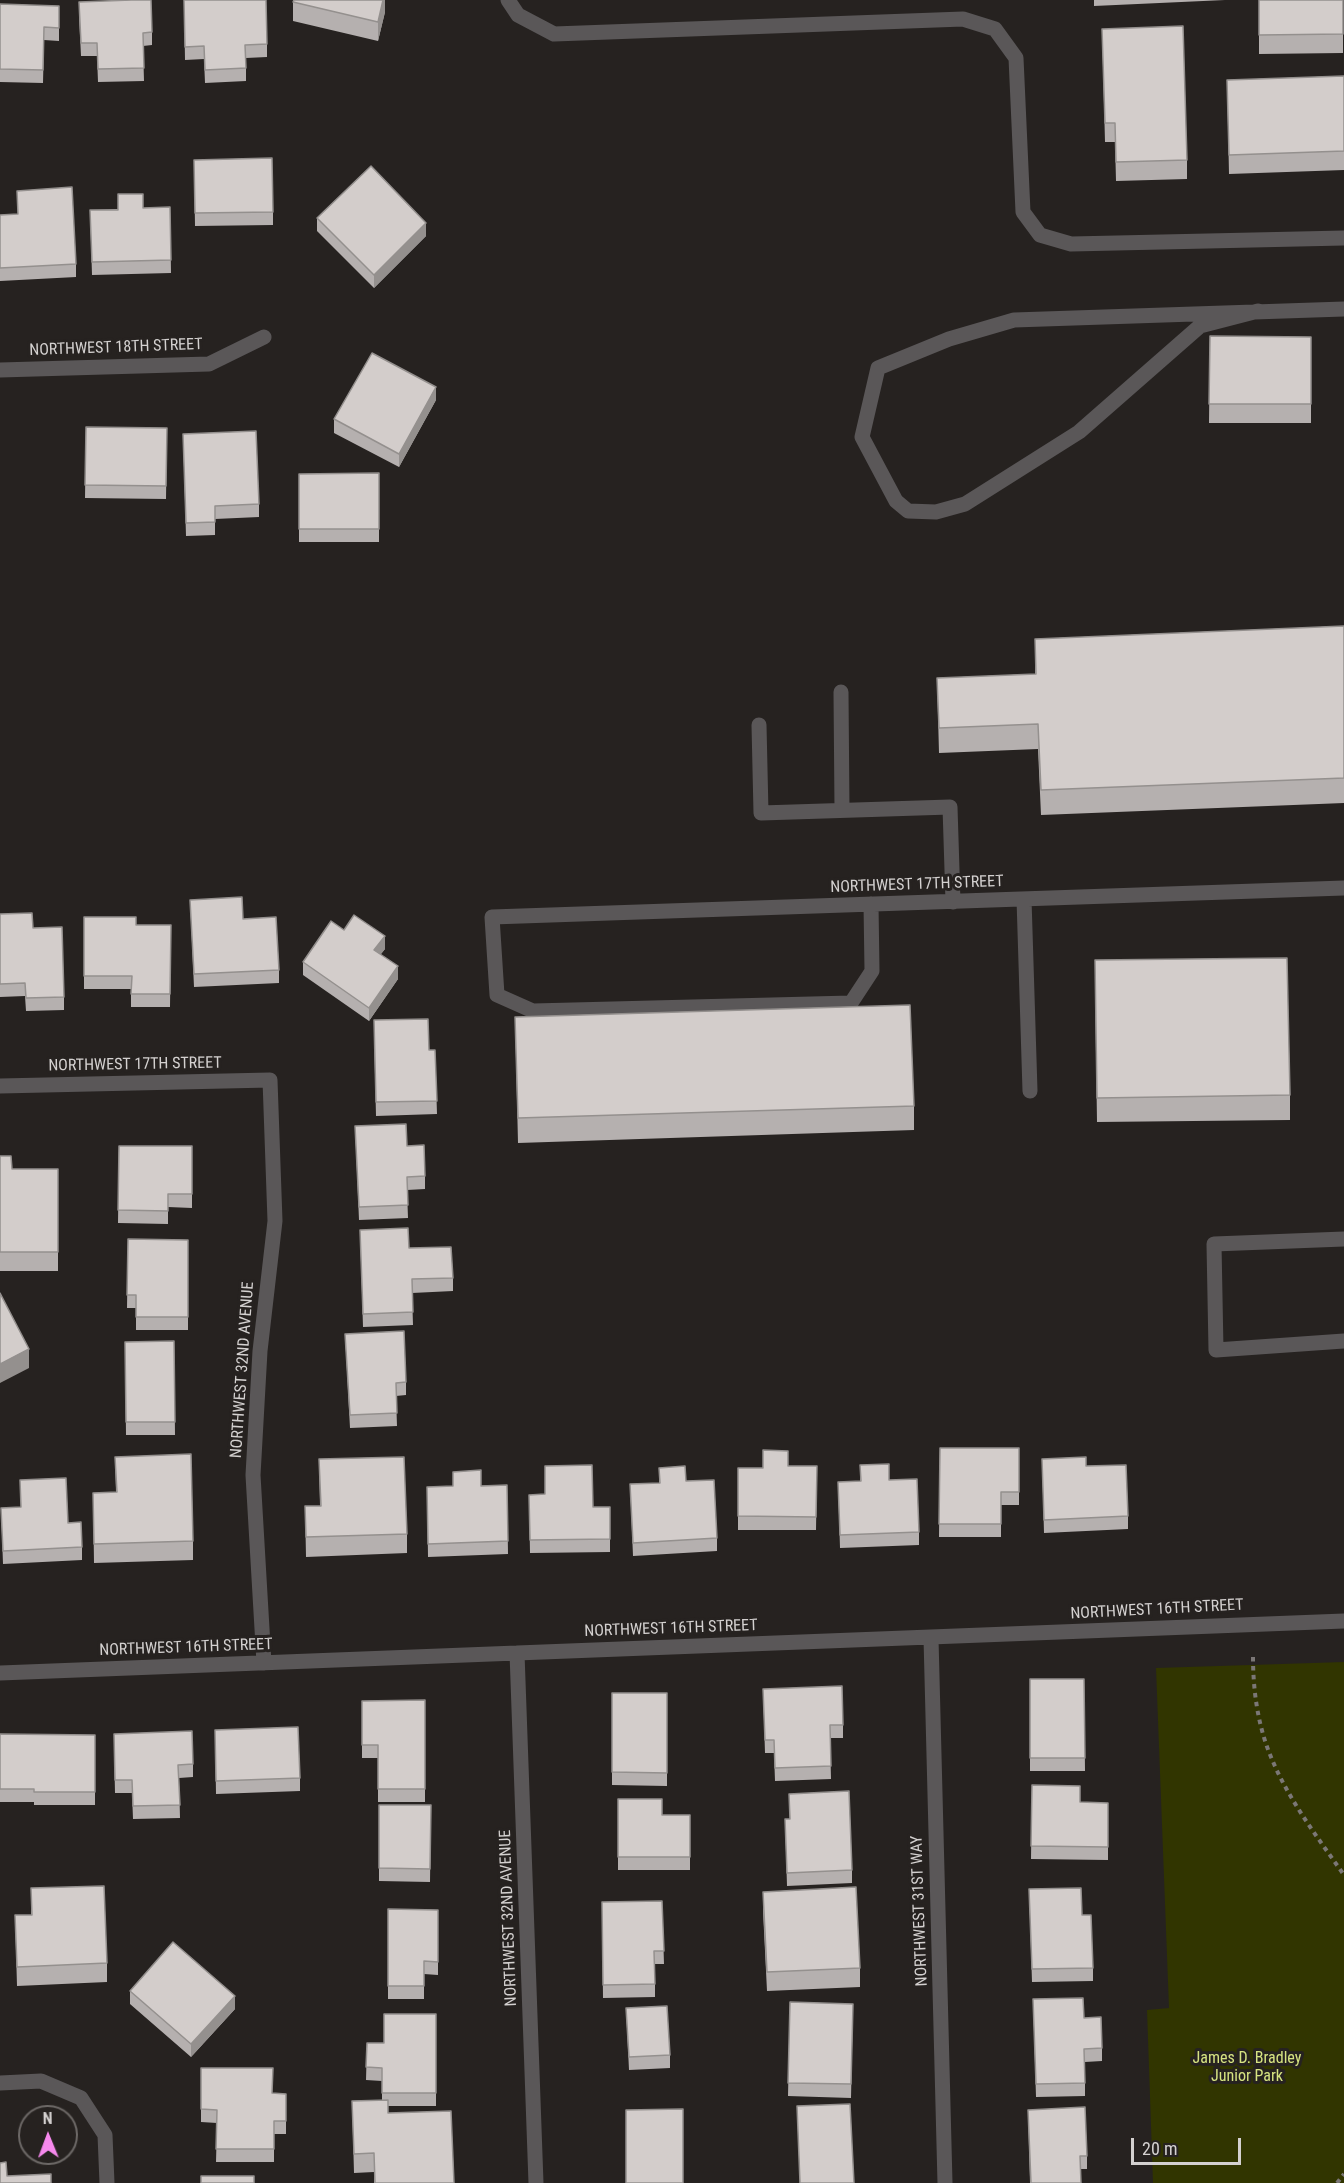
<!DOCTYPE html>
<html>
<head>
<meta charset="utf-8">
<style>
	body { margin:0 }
	#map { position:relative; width:1344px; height:2183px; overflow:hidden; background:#262220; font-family:"Roboto Condensed",sans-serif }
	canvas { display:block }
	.north { position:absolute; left:18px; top:2105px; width:60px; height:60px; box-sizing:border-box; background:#262220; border:2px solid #6c6866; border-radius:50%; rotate:359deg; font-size:16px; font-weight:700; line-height:24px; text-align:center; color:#d4d1d0 }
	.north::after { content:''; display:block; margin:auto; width:21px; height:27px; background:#f689ed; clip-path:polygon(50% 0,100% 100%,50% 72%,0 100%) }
	.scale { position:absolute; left:1131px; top:2138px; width:110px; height:27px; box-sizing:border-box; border:3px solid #d4d1d0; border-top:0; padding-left:8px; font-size:18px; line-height:21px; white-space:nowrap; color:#d4d1d0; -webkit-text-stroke:4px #262220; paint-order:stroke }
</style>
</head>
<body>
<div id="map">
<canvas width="1344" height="2183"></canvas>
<div class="north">N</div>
<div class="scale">20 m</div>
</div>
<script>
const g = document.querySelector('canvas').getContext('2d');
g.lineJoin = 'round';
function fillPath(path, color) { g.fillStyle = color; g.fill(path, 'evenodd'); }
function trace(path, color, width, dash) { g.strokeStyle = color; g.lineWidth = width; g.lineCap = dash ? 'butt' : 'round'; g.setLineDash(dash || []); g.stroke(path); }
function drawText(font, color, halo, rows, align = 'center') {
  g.font = font + ' "Roboto Condensed",sans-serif'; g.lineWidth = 6; g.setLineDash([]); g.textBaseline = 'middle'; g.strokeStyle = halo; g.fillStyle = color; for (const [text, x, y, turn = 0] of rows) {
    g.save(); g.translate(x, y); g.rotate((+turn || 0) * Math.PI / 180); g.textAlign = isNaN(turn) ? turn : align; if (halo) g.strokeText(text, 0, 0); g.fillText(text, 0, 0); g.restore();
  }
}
fillPath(new Path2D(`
	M1344 1662V2183H1153L1147 2010 1169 2008 1156 1668Z`), '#313500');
trace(new Path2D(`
	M1253 1657C1253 1691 1258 1726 1271 1757 1288 1799 1318 1838 1344 1875
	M1337 2183 1344 2174`), '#7b7776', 4, [4.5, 4.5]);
trace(new Path2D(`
	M508 0 518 15 554 34 963 19 995 29 1016 58 1023 212 1040 235 1071 244 1344 238
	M1258 311 1200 326 1079 432 965 504 936 512 908 511 896 501 862 437 878 368 949 339 1014 320 1344 309
	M0 370 209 364 264 337
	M841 692 842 810
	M759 725 761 813 950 807 953 902
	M1024 899 1030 1091
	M871 904 872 971 851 1003 533 1011 497 995 492 917 1344 888
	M0 1086 270 1080 275 1221 260 1351 253 1475 264 1663
	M1344 1239 1214 1244 1216 1350 1344 1341
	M931 1638 945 2183
	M517 1653 536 2183
	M0 1673 1344 1621
	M0 2083 41 2081 81 2098 105 2135 107 2183`), '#5a5758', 15);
fillPath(new Path2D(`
	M184 0 267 44V57L246 58V81L205 83 204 59 185 60Z
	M385 0V12L378 41 293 21V2Z
	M1094 0H1225L1094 6Z
	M1259 0H1343V53L1259 54Z
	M0 4 59 6V41L44 40 43 83 0 82Z
	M79 15 152 32V45L143 46 144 81 98 82 97 56H81Z
	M1102 29 1187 160V179L1116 181 1115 142H1105Z
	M1344 76V170L1229 174 1227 80Z
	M194 160 273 212V225L195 226Z
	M17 191 76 264V277L0 281V215L18 214Z
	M170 207 171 273 92 275 90 210Z
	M317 218 426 236 374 288 317 231Z
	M1210 336 1311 337V423H1209Z
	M436 400 399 467 334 433V419Z
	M86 427 167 428 166 499 85 498Z
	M183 434 259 504V517L215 519V535L186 536Z
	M379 473V542H299V474Z
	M1344 626V803L1041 815 1038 749 939 753 937 678 1035 674V639Z
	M190 900 243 919 279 970V983L194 987Z
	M0 914 33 928 64 997V1010L26 1011 25 996 0 997Z
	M84 917 136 925H171L170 1007H131V989H84Z
	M344 930 385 949 380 955 398 979 369 1021 303 975V962Z
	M1095 985 1290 1095V1120L1097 1122Z
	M515 1017 914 1106V1130L518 1143Z
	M374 1033 429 1050H435L437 1114 376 1116Z
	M355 1126 407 1146 425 1176V1189L407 1190 408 1218 359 1220Z
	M119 1146H192V1208L168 1207V1224L118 1223Z
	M0 1156 12 1169H58V1271H0Z
	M360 1230 409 1248 453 1278V1291L412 1293 413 1325 363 1327Z
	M128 1239 188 1240V1330H136V1308H127Z
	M345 1334 406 1382V1395L396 1396 397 1426 350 1428Z
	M174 1341 175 1435H126L125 1342Z
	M940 1448H1019V1505H1001V1537H939Z
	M115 1457 193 1541V1560L94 1563 93 1493 116 1492Z
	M319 1459 407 1534V1553L306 1557 305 1506H320Z
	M1042 1459 1086 1466 1128 1516V1529L1044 1533Z
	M860 1465 889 1480 919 1532V1545L840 1548 838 1482H860Z
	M788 1466H817L816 1530H738V1468H763Z
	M659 1468 686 1481 717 1538V1551L633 1556 630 1484 659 1483Z
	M20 1480 68 1523 82 1547V1560L3 1564 1 1508 21 1507Z
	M507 1485 508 1554 428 1557 427 1487Z
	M529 1495 593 1507H610V1552L530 1553Z
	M1030 1679H1084L1085 1771H1030Z
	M763 1689 843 1725V1738H830L831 1779 775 1781 774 1753H765Z
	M612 1693H667V1786L612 1785Z
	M425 1700V1802H378V1758H362V1701Z
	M215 1730 300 1778V1791L216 1794Z
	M0 1734 95 1735V1805H34V1802H0Z
	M114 1747 193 1764V1777L179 1778 180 1818 133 1819 132 1793H115Z
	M1032 1785 1080 1802 1108 1803V1860L1031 1859Z
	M789 1794 852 1870V1883L787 1886 785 1819H790Z
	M618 1799 662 1815H690V1870H618Z
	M379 1805H431L430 1882 379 1881Z
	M31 1888 107 1963V1982L17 1986 15 1915H31Z
	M1029 1889 1082 1915 1093 1968V1981L1032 1982Z
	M763 1892 860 1968V1987L767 1991 763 1911Z
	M662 1901 664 1964H655V1997L603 1998 602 1902Z
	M388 1909 438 1910V1975L424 1974V1999H388Z
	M130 1991 235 2009 191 2057 130 2004Z
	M1033 1999 1084 2018 1102 2048V2061L1085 2062V2096L1036 2097Z
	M790 2002 853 2004 851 2098 788 2096Z
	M626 2008 670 2055V2068L629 2070Z
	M436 2014V2106H388V2113L454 2183H374V2172L354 2173 352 2101 382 2100V2081L366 2080 367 2043H384Z
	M201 2068 273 2093 286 2094V2134H274V2162H216L217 2123 201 2122Z
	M1028 2110 1087 2156V2169H1080L1081 2183H1030Z`), '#b5b0af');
fillPath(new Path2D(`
	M383 0H385V12L378 41V22Z
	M426 223V236L374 288V275Z
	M436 387V400L399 467V454Z
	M385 936V949L374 963V950Z
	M398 966V979L369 1021V1008Z
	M29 1349V1368L0 1383V1364Z
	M235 1996V2009L191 2057V2044Z`), '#94908e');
const building = new Path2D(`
	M131 0H151L152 32 143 33 144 68 98 69 97 43H81L79 2Z
	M184 0H266L267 44 245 45 246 68 205 70 204 46 185 47Z
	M294 0H383L378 22 293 2Z
	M1259 0H1343V34L1259 35Z
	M0 4 59 6V28L44 27 43 70 0 69Z
	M1183 26 1187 160 1116 162 1115 123H1105L1102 29Z
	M1344 76V151L1229 155 1227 80Z
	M272 158 273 212 195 213 194 160Z
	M371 166 426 223 374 275 317 218Z
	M72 187 76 264 0 268V215L18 214 17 191Z
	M118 194H143V208L170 207 171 260 92 262 90 210H118Z
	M1210 336 1311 337V404H1209Z
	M372 353 436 387 399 454 334 419Z
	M86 427 167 428 166 486 85 485Z
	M256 431 259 504 215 506V522L186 523 183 434Z
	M379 473V529H299V474Z
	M1344 626V778L1041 790 1038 724 939 728 937 678 1036 674 1035 639Z
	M242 897 243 919 276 917 279 970 194 974 190 900Z
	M32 913 33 928 62 927 64 997 26 998 25 983 0 984V914Z
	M354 915 385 936 374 950 398 966 369 1008 303 962 331 921 344 930Z
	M84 917H136V925H171L170 994H131L132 976H84Z
	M1287 958 1290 1095 1097 1098 1095 960Z
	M910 1005 914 1106 518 1118 515 1017Z
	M428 1019 429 1050H435L437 1101 376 1102 374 1020Z
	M406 1124 407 1146 424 1145 425 1176 407 1177 408 1205 359 1207 355 1126Z
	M119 1146H192V1194H168V1211L118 1210Z
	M0 1156H11L12 1169H58V1252H0Z
	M408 1228 409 1248 451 1247 453 1278 412 1279 413 1312 363 1314 360 1230Z
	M128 1239 188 1240V1317H136V1295H127Z
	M0 1293 29 1349 0 1364Z
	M404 1331 406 1382 396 1383 397 1413 350 1415 345 1334Z
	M174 1341 175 1422H126L125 1342Z
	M940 1448H1019V1492H1001V1524H939Z
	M763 1450 788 1451V1466H817L816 1517 738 1516V1468H763Z
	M191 1454 193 1541 94 1544 93 1493 117 1492 115 1457Z
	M404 1457 407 1534 306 1537 305 1506H321L319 1459Z
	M1086 1457V1466L1126 1465 1128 1516 1044 1520 1042 1459Z
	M889 1464V1480L917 1479 919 1532 840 1535 838 1482 861 1481 860 1465Z
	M592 1465 593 1507H610V1539L530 1540 529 1495 545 1494V1466Z
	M685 1466 686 1481 714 1480 717 1538 633 1543 630 1484 660 1483 659 1468Z
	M481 1470V1486L507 1485 508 1541 428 1544 427 1487 453 1486V1472Z
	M66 1478 68 1523 81 1522 82 1547 3 1551 1 1508 21 1507 20 1480Z
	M1030 1679H1084L1085 1758H1030Z
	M842 1686 843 1725H830L831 1766 775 1768 774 1740H765L763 1689Z
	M612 1693H667V1773L612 1772Z
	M425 1700V1789H378V1745H362V1701Z
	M298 1727 300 1778 216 1781 215 1730Z
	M192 1731 193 1764 178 1765 180 1805 133 1806 132 1780H115L114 1734Z
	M0 1734 95 1735V1792H34V1789H0Z
	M1032 1785 1080 1786V1802L1108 1803V1847L1031 1846Z
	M849 1791 852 1870 787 1873 785 1819H790L789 1794Z
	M618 1799H662V1815H690V1857H618Z
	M379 1805H431L430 1869 379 1868Z
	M104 1886 107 1963 17 1967 15 1915H32L31 1888Z
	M856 1887 860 1968 767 1972 763 1892Z
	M1081 1888 1082 1915H1091L1093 1968 1032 1969 1029 1889Z
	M662 1901 664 1951H654L655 1984 603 1985 602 1902Z
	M388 1909 438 1910V1962L424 1961V1986H388Z
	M173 1942 235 1996 191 2044 130 1991Z
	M1083 1998 1084 2018 1101 2017 1102 2048 1084 2049 1085 2083 1036 2084 1033 1999Z
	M790 2002 853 2004 851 2084 788 2083Z
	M667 2006 670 2055 629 2057 626 2008Z
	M384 2014H436V2093H382V2068L366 2067 367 2043H384Z
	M201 2068H273L272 2093 286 2094V2121H274V2149H216L217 2110 201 2109Z
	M388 2100V2113L451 2111 454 2183H375L374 2153 354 2154 352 2101Z
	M850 2104 854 2183H800L797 2106Z
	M1085 2107 1087 2156H1080L1081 2183H1031L1028 2110Z
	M683 2109V2183H626V2110Z
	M6 2162 7 2176 51 2174V2183H0V2163Z
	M201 2176H254V2183H201Z`);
fillPath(building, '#d3cdcb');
trace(building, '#94908e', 1.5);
drawText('16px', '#d4d1d0', '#262220', [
	["NORTHWEST 18TH STREET",116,348,-2],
	["NORTHWEST 17TH STREET",917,885,-2],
	["NORTHWEST 17TH STREET",135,1065,-1],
	["NORTHWEST 32ND AVENUE",243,1370,-86],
	["NORTHWEST 16TH STREET",1157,1610,-3],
	["NORTHWEST 16TH STREET",671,1629,-2],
	["NORTHWEST 16TH STREET",186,1648,-2],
	["NORTHWEST 31ST WAY",920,1911,-92],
	["NORTHWEST 32ND AVENUE",509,1918,-92]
]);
drawText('16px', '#d6e381', '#262220', [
	["James D. Bradley",1247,2059],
	["Junior Park",1247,2077]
]);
</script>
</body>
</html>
